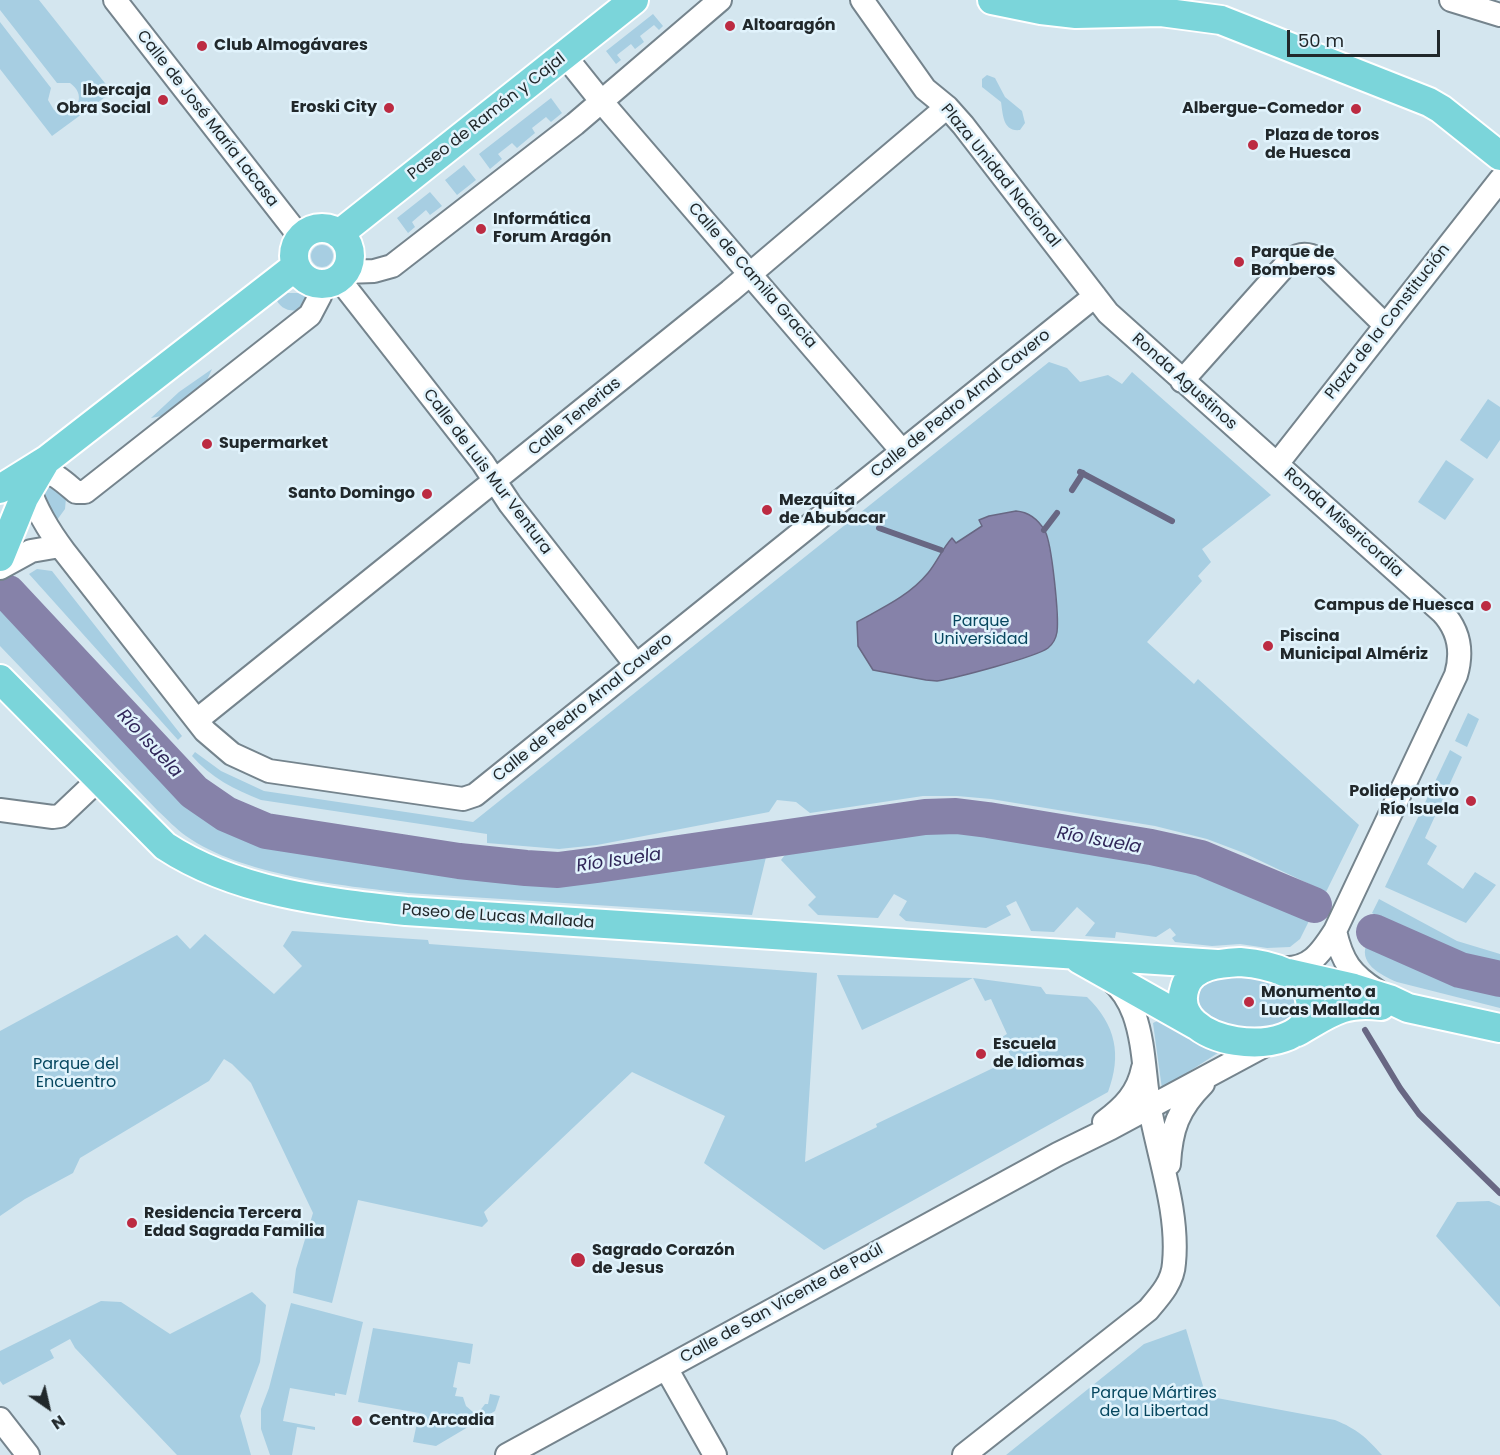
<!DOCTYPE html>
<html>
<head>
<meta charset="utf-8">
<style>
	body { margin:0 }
	#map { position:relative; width:1500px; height:1455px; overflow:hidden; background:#d4e6ef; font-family:Poppins,sans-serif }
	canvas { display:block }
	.north { position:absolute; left:18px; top:1377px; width:60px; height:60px; -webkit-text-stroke:4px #e1f3fc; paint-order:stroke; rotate:146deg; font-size:16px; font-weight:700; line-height:24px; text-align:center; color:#21282b }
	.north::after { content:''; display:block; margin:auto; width:21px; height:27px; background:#21282b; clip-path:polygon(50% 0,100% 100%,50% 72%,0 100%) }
	.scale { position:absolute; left:1287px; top:30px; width:153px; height:27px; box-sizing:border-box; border:3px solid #21282b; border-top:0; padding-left:8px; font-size:18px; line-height:21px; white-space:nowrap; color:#21282b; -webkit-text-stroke:4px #e1f3fc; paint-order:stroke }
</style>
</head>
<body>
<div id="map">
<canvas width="1500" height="1455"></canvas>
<div class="north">N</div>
<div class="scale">50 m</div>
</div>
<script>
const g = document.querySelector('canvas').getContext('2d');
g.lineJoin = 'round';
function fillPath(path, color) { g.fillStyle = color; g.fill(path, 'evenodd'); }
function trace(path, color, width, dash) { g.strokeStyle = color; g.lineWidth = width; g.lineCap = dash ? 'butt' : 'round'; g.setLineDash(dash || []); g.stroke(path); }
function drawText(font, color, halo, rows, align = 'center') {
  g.font = font + ' Poppins,sans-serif'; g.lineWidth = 5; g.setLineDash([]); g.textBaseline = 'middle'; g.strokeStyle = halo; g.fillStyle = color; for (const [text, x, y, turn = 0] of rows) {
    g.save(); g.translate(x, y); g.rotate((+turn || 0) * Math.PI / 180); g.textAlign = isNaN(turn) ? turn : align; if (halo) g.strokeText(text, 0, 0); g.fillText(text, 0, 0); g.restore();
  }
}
fillPath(new Path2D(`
	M0 0H39L112 92 52 136 0 69V22L51 88 48 100 54 110C75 119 89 96 70 83H57L0 10Z
	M653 14 663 26 659 30 654 25 640 36 644 42 635 49 631 44 617 55 621 60 616 64 606 51Z
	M987 75 995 78 1005 97 1022 111 1025 123 1020 130C1003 132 1003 115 1001 102L982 87V79Z
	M551 98 562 113 551 122 546 117 532 128 535 133 517 148 512 143 498 154 502 159 490 169 479 154Z
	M464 165 476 180 457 195 445 180Z
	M430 192 442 206 430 215 426 210 412 222 415 227 408 233 397 218Z
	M311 256a11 11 0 1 1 22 0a11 11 0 1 1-22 0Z
	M285 293H303L311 295 302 309C290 313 280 309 275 297Z
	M1049 362 1067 368 1080 382 1108 375 1122 384 1132 372 1271 495 1202 549 1211 562 1198 576 1202 581 1147 642 1194 684 1198 679 1359 825 1326 892 1244 853 1207 839 1155 826 991 799 957 796H923L810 813 796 802 777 800 769 812 597 845 559 849 487 843V834L261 800C235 790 210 777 192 756L195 752 221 771 264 791 473 822Z
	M212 369 203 389 172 414 151 418 179 392Z
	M1488 399 1500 407V440L1487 459 1460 440Z
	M1446 460 1474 479 1445 520 1418 502Z
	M47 485H52L66 498 65 509 57 520 46 505 42 492Z
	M37 569 52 571 182 736 178 740 29 574Z
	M0 607 185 803 219 826 262 844 452 874 525 882 559 883 599 879 767 853 752 915 408 893C342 886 241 875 186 836 176 829 167 819 158 811L0 646Z
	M1468 713 1479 719 1467 747 1455 741Z
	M1450 750 1462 757 1425 838 1437 846 1427 864 1463 889 1475 872 1496 885 1466 923 1385 887Z
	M956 830 986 833 1148 860 1197 872 1231 884 1309 921 1300 939 1290 947 1267 948 1240 944 1212 946 1175 942 1172 938 1176 935 1170 928 1156 937 1116 932 1115 938 1085 936 1095 923 1077 907 1054 932 1031 931 1016 901 1006 906 1011 915 986 928 906 921 899 915 907 901 894 894 878 918 818 915 808 905 816 897 781 860 788 851 926 831Z
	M1379 899 1457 941 1500 954V967L1446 952 1372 913Z
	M292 931 428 940 429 944 817 973 805 1162 877 1127 876 1124 1012 1059 1002 1037 1007 1034 991 999 985 1001 973 978 862 1030 837 975 973 978 1041 987 1046 994 1087 997C1116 1025 1122 1055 1108 1092L824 1250 704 1163 725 1116 632 1072 484 1212 488 1221 482 1227 358 1200 332 1303 293 1293 296 1269 313 1213 251 1083 232 1064 224 1059 209 1081 80 1158 73 1173 25 1199 0 1216V1031L177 935 190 949 205 934 274 994 302 966 283 946Z
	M1368 941 1429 972 1455 983 1500 993V1008L1397 982C1381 975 1356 963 1368 941Z
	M1260 975 1295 992 1297 1017 1273 1029H1232L1197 1012 1196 987 1210 977Z
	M1163 1018 1224 1049 1162 1089 1153 1023Z
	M1489 1201 1500 1206V1307L1436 1236 1457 1202Z
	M252 1292 266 1305 260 1362 240 1416 251 1455H177L75 1348 70 1339 50 1350 54 1358 3 1385 0 1381V1351L101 1301 121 1302 170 1334Z
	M291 1303 363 1322 346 1395 335 1393V1396L290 1388 283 1421 315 1427V1430L297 1427 292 1455H270L261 1429V1409L269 1388Z
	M373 1328 473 1344 470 1364 458 1362 453 1387 457 1388 455 1396 463 1397 466 1406 473 1412H479L485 1404H488L490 1394 500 1396 495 1411 436 1446 413 1442 419 1413 358 1402Z
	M1186 1329 1206 1396 1335 1420C1357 1429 1367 1438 1382 1455H1006L1144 1344Z`), '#a7cee2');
const water = new Path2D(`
	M1016 511C1029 512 1038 519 1045 531 1052 544 1059 616 1057 632 1056 638 1053 644 1048 648 1036 657 956 678 937 681L926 680 873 670 858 646 857 622C882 608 909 596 928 573 937 562 942 549 952 538L956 543 982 526 979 520 989 516Z`);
fillPath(water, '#8682a9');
trace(water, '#686783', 1.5);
trace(new Path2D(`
	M1080 472 1172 521
	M1072 490 1083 473
	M879 528 941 550
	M1044 530 1057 513
	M1365 1030 1400 1088 1419 1114 1500 1193`), '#686783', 6);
trace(new Path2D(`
	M8 593 194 792 226 814 266 831 459 861 526 868 558 870 597 865 925 817 956 816 988 820 1151 847 1201 858 1314 905
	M1374 932 1460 970 1500 979`), '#8682a9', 36);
const minor = new Path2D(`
	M115 0 300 237
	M862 0 925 89 947 107 963 125 1108 313 1442 612C1459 630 1463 651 1456 675L1335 931C1321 953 1309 971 1280 968
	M1451 0 1500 15
	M565 56 601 101 902 451
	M345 272 374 271 392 266 575 124 720 0
	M339 279 483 463 510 504 636 665
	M1182 381 1290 260C1300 253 1308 253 1318 259L1385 325
	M1277 464 1500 180
	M40 469C56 474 64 482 76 492H85L310 315 320 296 321 285
	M29 488C37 512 49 531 64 551L205 731 232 754 269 771 463 799 475 795 1095 296
	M0 568 31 551 60 546
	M197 720 730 291 947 107
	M0 810 53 817 60 816 98 780
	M1335 931C1342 962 1351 974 1377 991
	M1104 1122C1124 1107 1138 1093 1143 1068
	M1169 1164C1171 1129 1178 1109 1203 1084
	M666 1368 715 1455
	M0 1419 28 1455
	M507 1455 1058 1154 1111 1128 1271 1042
	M964 1455 1148 1310C1160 1296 1173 1282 1174 1263 1179 1213 1159 1158 1150 1109 1144 1078 1145 1045 1134 1014 1129 1001 1122 989 1111 980`);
const major = new Path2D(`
	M992 0 1041 10 1076 14 1161 12 1221 20 1429 102 1441 109 1500 156
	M294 256a28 28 0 1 1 56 0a28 28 0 1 1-56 0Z
	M339 234 634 0
	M0 489 48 459 295 267
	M0 557 24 498 44 464
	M0 679 165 846C235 892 324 902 406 911L1217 964
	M1079 959 1196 1025
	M1240 962C1266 964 1317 974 1310 1011 1300 1064 1164 1046 1185 987 1192 965 1221 963 1240 962Z
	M1288 973 1354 988 1389 999 1408 1008 1500 1028
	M1297 1032C1329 1014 1342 1001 1381 1006`);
trace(minor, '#75848d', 26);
trace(major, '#fff', 32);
trace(minor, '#fff', 22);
trace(major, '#7bd5da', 28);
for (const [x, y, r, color] of [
	[730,26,6,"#bc2b42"],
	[202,46,6,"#bc2b42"],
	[163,100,6,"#bc2b42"],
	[389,108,6,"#bc2b42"],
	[1356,109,6,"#bc2b42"],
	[1253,145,6,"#bc2b42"],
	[481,229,6,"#bc2b42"],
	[1239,262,6,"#bc2b42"],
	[207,444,6,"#bc2b42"],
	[427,494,6,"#bc2b42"],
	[767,510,6,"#bc2b42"],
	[1486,606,6,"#bc2b42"],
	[1268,646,6,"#bc2b42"],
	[1471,801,6,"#bc2b42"],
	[1249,1002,6,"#bc2b42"],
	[981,1054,6,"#bc2b42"],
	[132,1223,6,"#bc2b42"],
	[578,1260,8,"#bc2b42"],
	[357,1421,6,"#bc2b42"]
]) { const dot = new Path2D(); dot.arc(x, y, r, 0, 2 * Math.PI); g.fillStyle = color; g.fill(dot); trace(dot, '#e1f3fc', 2); }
drawText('bold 16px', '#21282b', '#e1f3fc', [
	["Altoaragón",742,26],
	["Club Almogávares",214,46],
	["Ibercaja",151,91,"right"],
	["Obra Social",151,109,"right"],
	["Eroski City",377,108,"right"],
	["Albergue-Comedor",1344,109,"right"],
	["Plaza de toros",1265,136],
	["de Huesca",1265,154],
	["Informática",493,220],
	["Forum Aragón",493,238],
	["Parque de",1251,253],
	["Bomberos",1251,271],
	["Supermarket",219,444],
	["Santo Domingo",415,494,"right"],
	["Mezquita",779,501],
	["de Abubacar",779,519],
	["Campus de Huesca",1474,606,"right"],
	["Piscina",1280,637],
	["Municipal Almériz",1280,655],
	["Polideportivo",1459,792,"right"],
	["Río Isuela",1459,810,"right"],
	["Monumento a",1261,993],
	["Lucas Mallada",1261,1011],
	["Escuela",993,1045],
	["de Idiomas",993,1063],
	["Residencia Tercera",144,1214],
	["Edad Sagrada Familia",144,1232],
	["Sagrado Corazón",592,1251],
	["de Jesus",592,1269],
	["Centro Arcadia",369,1421]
], 'left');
drawText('16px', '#21282b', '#e1f3fc', [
	["Paseo de Ramón y Cajal",487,117,-38],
	["Calle de José María Lacasa",207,119,52],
	["Plaza Unidad Nacional",1000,176,51],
	["Calle de Camila Gracia",752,276,49],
	["Plaza de la Constitución",1388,322,-52],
	["Ronda Agustinos",1184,382,42],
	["Calle de Pedro Arnal Cavero",961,404,-39],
	["Calle Tenerias",575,417,-39],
	["Calle de Luis Mur Ventura",487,472,53],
	["Ronda Misericordia",1343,523,42],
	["Calle de Pedro Arnal Cavero",583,708,-39],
	["Paseo de Lucas Mallada",498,917,4],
	["Calle de San Vicente de Paúl",782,1304,-29]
]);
drawText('16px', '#07475f', '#e1f3fc', [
	["Parque",981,622],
	["Universidad",981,640],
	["Parque del",76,1065],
	["Encuentro",76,1083],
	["Parque Mártires",1154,1394],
	["de la Libertad",1154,1412]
]);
drawText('italic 18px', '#302659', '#e1f3fc', [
	["Río Isuela",149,744,47],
	["Río Isuela",1099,841,10],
	["Río Isuela",619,861,-8]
]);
</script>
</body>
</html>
